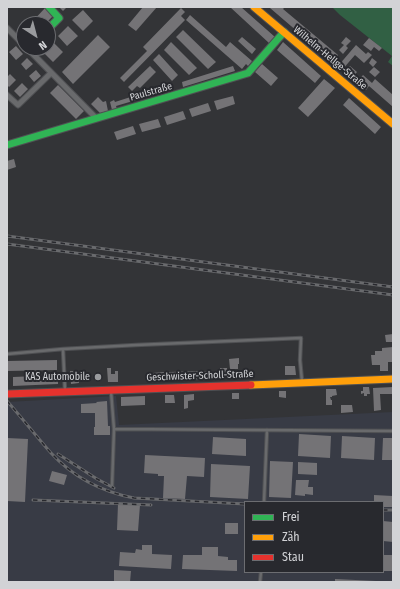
<!DOCTYPE html>
<html>
<head>
<meta charset="utf-8">
<style>
	body { margin:0 }
	#map { position:relative; width:400px; height:589px; overflow:hidden; background:#333437; font-family:"Fira Sans Condensed",sans-serif }
	canvas { display:block }
	.frame { position:absolute; inset:0; border:8px solid #d2d3d6; pointer-events:none }
	.legend { position:absolute; left:244px; top:501px; width:140px; height:72px; box-sizing:border-box; background:#28292e; border:1px solid #6c6d71; margin:0; padding:5px 7px; list-style:none; font-size:12px; color:#d2d3d6 }
	.legend li { display:flex; align-items:center; gap:8px; height:20px }
	.legend b { width:20px; border:1px solid #6c6d71 }
	.north { position:absolute; left:16px; top:16px; width:40px; height:40px; box-sizing:border-box; background:#28292e; border:1px solid #6c6d71; border-radius:50%; rotate:144deg; font-size:11px; font-weight:700; line-height:16px; text-align:center; color:#d2d3d6 }
	.north::after { content:''; display:block; margin:auto; width:14px; height:18px; background:#9a9b9e; clip-path:polygon(50% 0,100% 100%,50% 72%,0 100%) }
</style>
</head>
<body>
<div id="map">
<canvas width="400" height="589"></canvas>
<div class="frame"></div>
<ul class="legend">
<li><b style="height:5px;background:#30b455"></b>Frei</li>
<li><b style="height:5px;background:#ff9f0a"></b>Zäh</li>
<li><b style="height:5px;background:#e5322d"></b>Stau</li>
</ul>
<div class="north">N</div>
</div>
<script>
const g = document.querySelector('canvas').getContext('2d');
g.lineJoin = 'round';
function fillPath(path, color) { g.fillStyle = color; g.fill(path, 'evenodd'); }
function trace(path, color, width, dash) { g.strokeStyle = color; g.lineWidth = width; g.lineCap = dash ? 'butt' : 'round'; g.setLineDash(dash || []); g.stroke(path); }
function drawText(font, color, halo, rows, align = 'center') {
  g.font = font + ' "Fira Sans Condensed",sans-serif'; g.lineWidth = 4; g.setLineDash([]); g.textBaseline = 'middle'; g.strokeStyle = halo; g.fillStyle = color; for (const [text, x, y, turn = 0] of rows) {
    g.save(); g.translate(x, y); g.rotate((+turn || 0) * Math.PI / 180); g.textAlign = isNaN(turn) ? turn : align; if (halo) g.strokeText(text, 0, 0); g.fillText(text, 0, 0); g.restore();
  }
}
fillPath(new Path2D(`
	M116 396 119 425 393 412V582H7V402ZM245 502H383V572H245Z`), '#383b45');
fillPath(new Path2D(`
	M332 7H393V66L388 62 392 56 340 15Z`), '#316044');
fillPath(new Path2D(`
	M46 7 54 15 45 24H30Z
	M59 7H67L63 11Z
	M143 7H157L136 31 128 25Z
	M230 7H241L275 37 269 43Z
	M271 7H285L283 9 338 55 333 62 270 8Z
	M181 8 185 12 181 16 185 20 124 82 120 78 147 51 143 47Z
	M83 10 93 21 83 31 72 20Z
	M190 15 226 47 230 42 252 61 248 66 246 64 242 69 186 20Z
	M68 26 78 36 67 46 58 36Z
	M183 30 216 62 208 69 176 37Z
	M98 35 110 47 73 84 62 72Z
	M242 37 256 49 252 54 238 41Z
	M346 37 351 41 346 46 348 48 343 54 339 50 344 45 341 43Z
	M369 38 382 48 379 51 374 47 371 51 363 45Z
	M53 42 63 52 53 62 43 52 46 48H48V46Z
	M171 42 197 68 189 75 164 50Z
	M283 42 321 76 315 83 277 50Z
	M356 45 366 54 368 52 372 55 364 63 355 55 342 70 338 66Z
	M16 46 23 54 16 60 9 52Z
	M159 54 178 75 172 81 153 60Z
	M27 58 33 64 26 70 21 64Z
	M372 58 377 62 373 67 369 63Z
	M262 64 278 78 271 86 255 72Z
	M150 66 156 72 140 88 137 86 132 91 128 87Z
	M233 66 235 71 183 87 182 82Z
	M350 66 357 72 352 78 345 71Z
	M374 67 380 72 375 77 369 72Z
	M36 70 41 76 34 82 29 76Z
	M10 74 16 80 9 87 7 85V77Z
	M363 75 372 83 375 79 393 95V107L369 86 366 90 357 82Z
	M324 79 335 88 308 117 298 108Z
	M22 83 28 89 20 97 14 91Z
	M58 85 84 111 76 119 50 93Z
	M168 85 170 90 116 106 117 109 112 110 110 102 114 100 115 102Z
	M233 96 235 104 217 110 214 101Z
	M98 97 103 102 106 101 108 111 100 113 91 104Z
	M349 98 381 127 375 134 343 105Z
	M208 103 211 111 192 117 189 109Z
	M183 111 186 119 167 125 164 117Z
	M158 119 161 127 142 132 139 124Z
	M133 126 136 134 117 140 114 132Z
	M14 159 16 167 7 170V161Z
	M393 334V342H386L385 335Z
	M393 347V362H388V371H380V365H372L371 355H375V351H382V348Z
	M239 358V364H238V369H230L229 359Z
	M57 360V370L7 371V361Z
	M285 366H295L296 375H285Z
	M107 368H111V374H115V371H118V382H108Z
	M220 368H227L228 377 219 378 218 372H220Z
	M70 371H73L74 374 78 373 79 383 71 384Z
	M209 371 210 379 169 380V372Z
	M164 372V380L153 381V373Z
	M37 376V378L58 377V384L13 386V377Z
	M363 387H369L370 394H367V396H364V393L361 394V391H363Z
	M393 387V394H380L381 410 374 411 373 388Z
	M326 389H336L337 395 332 396V397H330L331 400H332V405H326Z
	M279 391H286V398L279 397Z
	M232 393H239V399H232Z
	M194 394V400L188 401V408L184 409V395Z
	M165 395H174L175 403H165Z
	M145 396V405L121 406V397Z
	M107 401 108 426H110V435H94V427H95V413H81V404L97 403 96 402Z
	M341 405H352L353 412 341 413Z
	M299 434 331 436 330 458 298 456Z
	M342 436 375 438 374 460 341 458Z
	M213 437 246 439V456L212 454Z
	M7 438 28 439 25 502 7 501Z
	M383 438H393V460H382Z
	M145 455 205 458 204 477 187 476 185 499 163 498 164 476H158V474L144 473Z
	M270 461 293 462 291 498 269 497Z
	M298 462 317 463V475L298 474Z
	M211 464 250 466 248 499 210 497Z
	M52 471 67 475 64 485 49 481Z
	M296 480H309L308 487H313V495L305 494V496L295 495Z
	M374 495 393 496V507H383V502H374Z
	M118 504 140 505 138 531 117 530Z
	M383 521 393 522V542L383 541Z
	M225 523H238V534H225Z
	M142 545H152V554L172 555 171 569 119 566 120 552 135 553 136 549 142 550Z
	M202 547H218V556L228 557V560H237V571L182 569 183 555H202Z
	M383 555H393V571H383Z
	M114 570 131 571 130 582H114Z
	M335 579 376 581V582H335Z`), '#747376');
const lane = new Path2D(`
	M63 349 136 345 301 338 300 360 302 381
	M7 354 63 349 65 391
	M111 391 114 429 112 486
	M114 429 393 431
	M264 502 267 430
	M260 582 261 572`);
const street = new Path2D(`
	M7 28 24 45
	M27 48 96 118
	M7 95 18 105 51 73`);
const fast = new Path2D(`
	M48 29 59 18 49 7
	M7 145 248 73 284 32`);
const slow = new Path2D(`
	M254 7 393 124
	M251 385 393 379`);
const jam = new Path2D(`
	M7 394 251 385`);
trace(lane, '#4f5053', 4.5);
trace(street, '#4f5053', 7);
trace(fast, '#4f5053', 9);
trace(slow, '#4f5053', 9);
trace(jam, '#4f5053', 9);
trace(lane, '#696a6c', 2.5);
trace(street, '#696a6c', 5);
trace(fast, '#30b455', 7);
trace(slow, '#ff9f0a', 7);
trace(jam, '#e5322d', 7);
const rail = new Path2D(`
	M7 236 393 287
	M7 244 393 295
	M7 401C22 418 36 436 51 453 73 477 103 492 134 498L245 504
	M58 454 97 479 114 488
	M33 500 151 505
	M383 510H393`);
trace(rail, '#696a6d', 3);
trace(rail, '#28292e', 1.5, [4.5]);
for (const [x, y, r, color] of [
	[98,377,4,"#9a9b9e"]
]) { const dot = new Path2D(); dot.arc(x, y, r, 0, 2 * Math.PI); g.fillStyle = color; g.fill(dot); trace(dot, '#28292e', 1.5); }
drawText('10px', '#d2d3d6', '#28292e', [
	["Wilhelm-Hellge-Straße",330,58,40],
	["Paulstraße",151,92,-16],
	["Geschwister-Scholl-Straße",200,376,-2]
]);
drawText('10px', '#d2d3d6', '#28292e', [
	["KAS Automobile",90,377]
], 'right');
</script>
</body>
</html>
